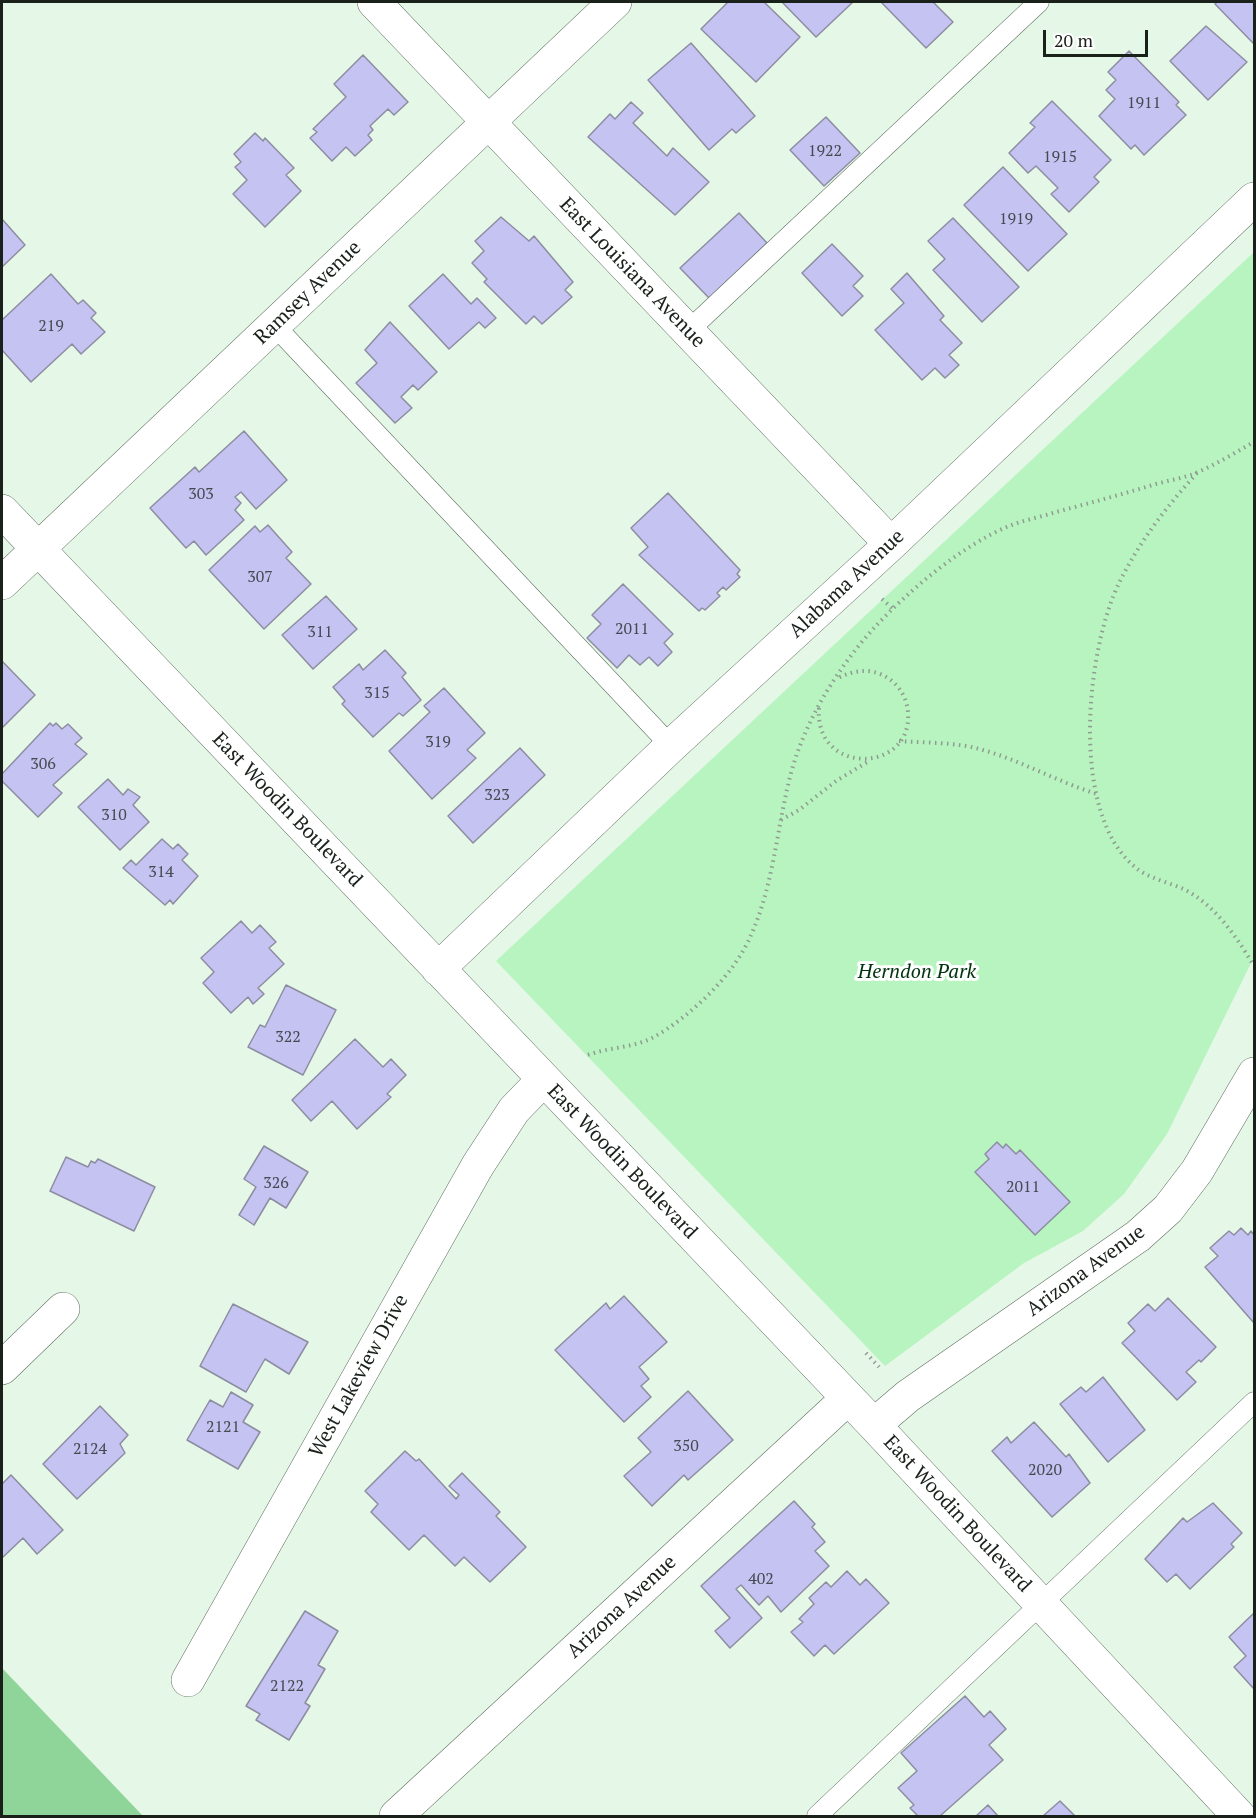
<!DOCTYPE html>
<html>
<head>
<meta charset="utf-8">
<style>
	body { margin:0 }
	#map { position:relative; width:1256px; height:1818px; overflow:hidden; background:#e5f7e7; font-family:"PT Serif",serif }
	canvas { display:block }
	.frame { position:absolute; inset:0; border:3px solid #1a211b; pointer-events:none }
	.scale { position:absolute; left:1043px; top:30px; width:105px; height:27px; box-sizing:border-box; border:3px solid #1a211b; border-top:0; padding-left:8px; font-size:18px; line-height:21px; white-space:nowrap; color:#1a211b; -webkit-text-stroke:4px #fff; paint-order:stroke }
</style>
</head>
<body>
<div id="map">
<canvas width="1256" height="1818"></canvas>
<div class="frame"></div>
<div class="scale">20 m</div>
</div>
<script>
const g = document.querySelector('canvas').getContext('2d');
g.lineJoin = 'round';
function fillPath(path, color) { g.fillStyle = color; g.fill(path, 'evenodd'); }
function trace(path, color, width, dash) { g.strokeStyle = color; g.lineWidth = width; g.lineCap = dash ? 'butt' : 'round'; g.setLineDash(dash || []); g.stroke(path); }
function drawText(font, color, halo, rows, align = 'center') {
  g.font = font + ' "PT Serif",serif'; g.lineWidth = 6; g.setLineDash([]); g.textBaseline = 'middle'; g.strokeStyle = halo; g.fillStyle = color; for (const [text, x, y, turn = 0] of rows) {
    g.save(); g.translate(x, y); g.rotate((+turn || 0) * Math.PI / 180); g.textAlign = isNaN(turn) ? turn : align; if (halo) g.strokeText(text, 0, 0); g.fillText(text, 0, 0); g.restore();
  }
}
fillPath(new Path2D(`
	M1254 252V957L1167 1134 1124 1194 1083 1231 1024 1263 885 1366 496 961Z`), '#b7f4bf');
fillPath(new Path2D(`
	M2 1668 143 1816H2Z`), '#8fd59a');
const building = new Path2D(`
	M728 2H764L800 37 756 82 701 29Z
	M782 2H853L816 37Z
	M881 2H933L953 22 926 48Z
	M1217 2H1254V44L1215 4Z
	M1206 26 1247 62 1208 100 1170 61Z
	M691 43 755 116 736 133 732 129 709 150 648 80Z
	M1129 51 1179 102 1176 105 1186 115 1144 155 1135 145 1131 149 1099 116 1115 99 1106 90 1116 80 1108 72Z
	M363 55 408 102 394 115 388 109 370 126 373 130 368 135 372 140 355 156 346 147 332 161 310 138 317 132 313 129 346 97 334 84Z
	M1052 101 1111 160 1094 177 1099 182 1069 212 1051 194 1058 188 1036 166 1028 173 1009 153 1035 127 1030 123Z
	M631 102 643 113 633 123 667 156 673 148 709 182 675 215 588 137 610 114 615 119Z
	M826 117 860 153 824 186 790 150Z
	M255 133 263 141 265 138 294 168 286 175 301 191 265 227 233 194 247 180 235 167 241 162 234 154Z
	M1003 167 1067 234 1028 271 964 205Z
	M739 213 767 243 709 298 680 268Z
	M501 217 529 241 534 236 573 282 565 290 572 297 542 324 534 316 526 324 484 282 487 279 472 263 484 251 475 241Z
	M953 218 1019 287 982 322 933 270 945 259 928 241Z
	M2 219 25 245 2 267Z
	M832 244 863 276 853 286 863 296 842 316 802 273Z
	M907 273 944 316 940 320 962 343 949 355 959 365 945 378 935 368 922 380 875 330 904 303 891 289Z
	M51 274 78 304 83 300 96 313 91 318 105 332 81 354 72 344 31 382 2 350V320Z
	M443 274 471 304 477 298 496 318 485 328 479 322 449 349 409 306Z
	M390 322 437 372 418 390 413 385 401 397 412 408 395 423 356 383 377 363 365 350Z
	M244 431 287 480 256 509 241 492 235 497 241 503 235 510 244 520 206 555 194 541 186 548 150 508 195 467 199 472Z
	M668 493 740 570 737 574 740 577 726 590 723 587 717 593 720 596 705 610 702 608 699 611 639 555 648 547 631 528Z
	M268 525 292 552 286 558 311 584 264 629 209 570 255 526 260 532Z
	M623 584 673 634 664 643 672 652 658 666 649 657 640 665 629 655 617 668 587 638 601 624 592 615Z
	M326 596 357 629 313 669 282 635Z
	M385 650 406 673 402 677 421 700 403 716 399 713 373 737 342 704 345 701 333 687 359 664 363 670Z
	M2 661 35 695 2 728Z
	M444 688 485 733 467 750 476 758 432 799 389 751 430 712 424 706Z
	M50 723 53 726 56 723 62 729 68 724 82 738 75 744 87 754 53 785 62 793 38 817 2 781V774Z
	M520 748 545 775 473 843 448 816Z
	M108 779 123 795 128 789 140 797 133 805 149 822 120 850 78 807Z
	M162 839 173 849 178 844 188 854 182 860 198 876 173 904 170 900 165 905 123 868 131 860 136 865Z
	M241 921 252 933 260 925 276 942 269 948 284 964 258 988 264 994 253 1004 248 997 231 1013 203 983 214 972 201 958Z
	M286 985 336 1010 303 1075 248 1047 260 1025 265 1027Z
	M355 1039 383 1067 391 1059 406 1075 387 1094 391 1097 357 1129 332 1101 311 1121 292 1100Z
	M997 1142 1003 1148 1006 1144 1016 1154 1020 1150 1070 1202 1035 1235 975 1172 989 1159 985 1154Z
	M264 1146 308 1172 286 1208 270 1198 254 1225 239 1215 256 1187 244 1179Z
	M66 1157 88 1167 91 1161 95 1163 98 1159 155 1187 134 1231 50 1191Z
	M1241 1228 1248 1235 1251 1231 1254 1235V1323L1205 1267 1218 1256 1210 1248 1229 1231 1234 1235Z
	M624 1296 667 1342 639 1367 649 1379 641 1386 651 1397 624 1422 555 1350 606 1303 610 1309Z
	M1168 1298 1216 1347 1201 1362 1199 1360 1186 1372 1196 1382 1177 1400 1122 1343 1135 1331 1128 1323 1148 1304 1155 1311Z
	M233 1304 308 1342 289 1374 265 1359 246 1392 200 1366Z
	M1103 1377 1145 1430 1108 1462 1060 1404 1081 1387 1086 1392Z
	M688 1391 733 1440 688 1480 684 1475 652 1506 624 1476 651 1452 638 1438Z
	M231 1392 253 1405 243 1422 260 1432 238 1469 187 1440 210 1400 223 1407Z
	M100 1406 128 1435 120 1444 125 1453 77 1499 43 1464Z
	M1034 1422 1066 1457 1069 1454 1090 1483 1052 1517 992 1451 1007 1437 1011 1443Z
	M405 1451 416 1461 419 1459 456 1499 459 1495 449 1486 462 1473 500 1512 496 1516 526 1547 490 1582 464 1557 455 1566 424 1535 409 1550 371 1512 378 1504 365 1491Z
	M11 1475 63 1530 37 1554 23 1538 2 1558V1484Z
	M794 1501 815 1524 812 1527 825 1542 815 1551 829 1566 781 1612 768 1596 759 1605 741 1585 736 1589 762 1618 730 1648 715 1631 730 1618 701 1586Z
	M1213 1503 1242 1533 1231 1544 1234 1547 1190 1589 1176 1574 1167 1582 1145 1559 1183 1518 1187 1522Z
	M847 1571 860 1585 866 1579 889 1603 834 1654 825 1645 814 1656 791 1632 803 1622 799 1619 814 1604 809 1598 826 1582 831 1587Z
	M305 1611 338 1631 318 1665 325 1669 305 1703 310 1706 289 1740 256 1720 260 1714 246 1706Z
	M1254 1613V1689L1234 1667 1246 1656 1229 1637Z
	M965 1696 984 1717 990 1711 1006 1729 989 1745 1003 1760 940 1816H918L910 1808 914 1805 898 1788 917 1771 901 1753Z
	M1060 1801 1075 1816H1043Z
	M988 1805 998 1816H976Z`);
fillPath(building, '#c5c3f2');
trace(building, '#8d8da1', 1.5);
const service = new Path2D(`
	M274 325 671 746
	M688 331 1039 2
	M817 1816 1254 1402`);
const minor = new Path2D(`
	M374 2 891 544
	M2 511 874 1425 1239 1816
	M2 583 615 2
	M438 969 671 746 891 544 1254 199
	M2 1368 63 1309
	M874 1425 908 1396 1138 1236 1168 1209 1197 1171 1254 1074
	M188 1680 478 1165 514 1110 543 1080
	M396 1816 848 1398`);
trace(service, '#5f6f60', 21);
trace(minor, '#5f6f60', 34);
trace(new Path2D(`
	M1197 473C1167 506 1140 541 1120 581 1086 649 1069 813 1135 867 1150 880 1172 882 1189 892 1217 908 1238 939 1254 966
	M882 599 893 609
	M819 708C814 776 913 774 908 712 907 699 900 686 888 678 870 667 854 670 836 679
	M899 741C927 743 957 742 983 750 1022 761 1058 782 1097 794
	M781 820 799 810 836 781 869 761
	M588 1055C609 1047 634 1048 654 1037 691 1016 735 974 751 935 774 884 777 826 791 773 805 721 837 669 873 629 908 591 961 546 1009 526 1024 520 1041 517 1056 512 1090 503 1123 494 1156 484 1170 480 1185 478 1198 472 1217 464 1236 452 1254 442
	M866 1353 879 1367`), '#8f9c91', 4, [1.5, 4.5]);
trace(service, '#fff', 20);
trace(minor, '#fff', 33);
drawText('16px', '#454a51', null, [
	["1911",1144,103],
	["1922",825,151],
	["1915",1060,157],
	["1919",1016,219],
	["219",51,326],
	["303",201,494],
	["307",260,577],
	["2011",632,629],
	["311",320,632],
	["315",377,693],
	["319",438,742],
	["306",43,764],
	["323",497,795],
	["310",114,815],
	["314",161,872],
	["322",288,1037],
	["326",276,1183],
	["2011",1023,1187],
	["2121",223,1427],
	["350",686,1446],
	["2124",90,1449],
	["2020",1045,1470],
	["402",761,1579],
	["2122",287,1686]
]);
drawText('20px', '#1a211b', '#fff', [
	["East Louisiana Avenue",632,273,46],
	["Ramsey Avenue",308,293,-44],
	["Alabama Avenue",847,584,-43],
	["East Woodin Boulevard",287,810,46],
	["East Woodin Boulevard",622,1162,46],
	["Arizona Avenue",1086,1271,-36],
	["West Lakeview Drive",359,1376,-61],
	["East Woodin Boulevard",957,1514,47],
	["Arizona Avenue",622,1607,-43]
]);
drawText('italic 20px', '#00340f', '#fff', [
	["Herndon Park",917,972]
]);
</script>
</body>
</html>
